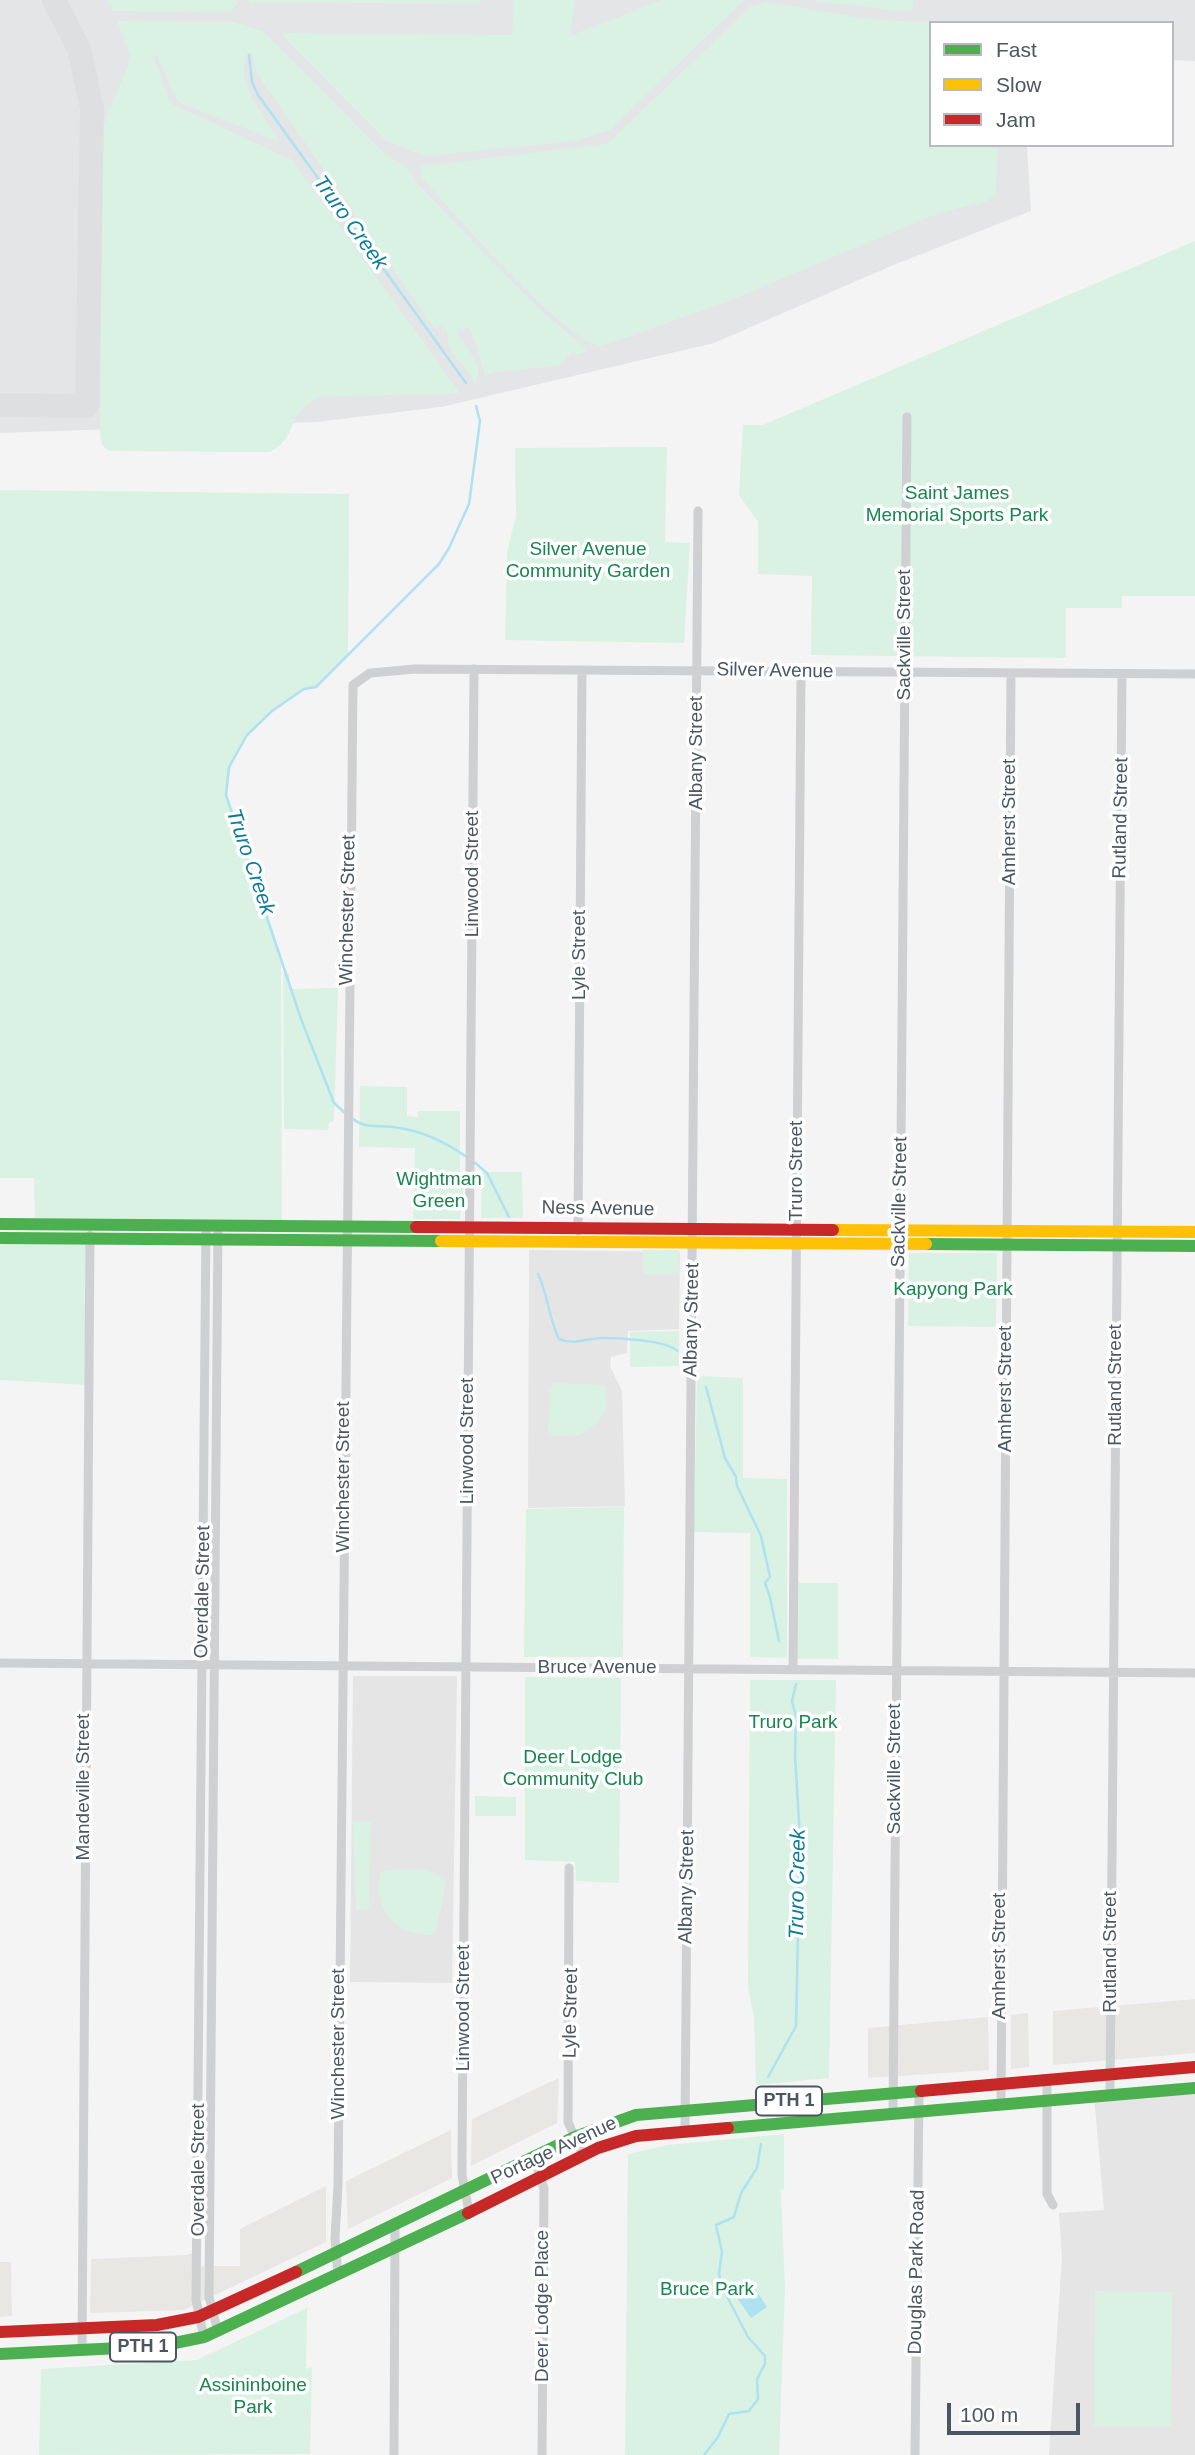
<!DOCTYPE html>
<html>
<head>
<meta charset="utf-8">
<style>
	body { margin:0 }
	#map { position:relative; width:1195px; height:2455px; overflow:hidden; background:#f4f4f4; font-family:Helvetica,sans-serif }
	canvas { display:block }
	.legend { position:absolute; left:929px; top:21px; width:245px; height:126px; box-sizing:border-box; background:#fff; border:2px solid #b7bbc0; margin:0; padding:9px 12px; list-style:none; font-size:21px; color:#4a5661 }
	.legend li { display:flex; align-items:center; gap:14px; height:35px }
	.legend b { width:35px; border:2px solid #b7bbc0 }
	.scale { position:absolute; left:947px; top:2403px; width:133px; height:32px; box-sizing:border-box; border:4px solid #4a5661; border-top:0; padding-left:9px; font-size:21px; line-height:24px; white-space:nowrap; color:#4a5661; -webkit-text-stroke:5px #fff; paint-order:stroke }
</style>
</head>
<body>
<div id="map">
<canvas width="1195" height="2455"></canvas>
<ul class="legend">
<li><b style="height:9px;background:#4caf50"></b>Fast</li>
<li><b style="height:9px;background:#ffc107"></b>Slow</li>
<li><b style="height:9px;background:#c62828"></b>Jam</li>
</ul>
<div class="scale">100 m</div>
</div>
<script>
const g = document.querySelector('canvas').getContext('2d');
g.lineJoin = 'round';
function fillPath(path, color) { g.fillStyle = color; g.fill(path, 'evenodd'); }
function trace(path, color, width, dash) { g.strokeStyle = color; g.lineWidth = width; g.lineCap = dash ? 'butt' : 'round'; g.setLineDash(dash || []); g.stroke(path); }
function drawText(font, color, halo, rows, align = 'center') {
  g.font = font + ' Helvetica,sans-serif'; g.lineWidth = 7; g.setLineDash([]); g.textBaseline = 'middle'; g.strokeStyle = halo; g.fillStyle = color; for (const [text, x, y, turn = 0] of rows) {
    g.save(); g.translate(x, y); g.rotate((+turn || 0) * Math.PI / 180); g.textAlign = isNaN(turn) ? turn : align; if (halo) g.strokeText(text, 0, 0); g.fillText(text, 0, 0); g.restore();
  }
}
fillPath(new Path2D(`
	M1195 1999V2053L1053 2065V2011Z
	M1028 2013 1029 2067 1011 2069V2015Z
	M988 2017 989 2070 868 2078V2028Z
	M559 2078 557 2123 471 2166 472 2119Z
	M451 2130 452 2178 348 2229 346 2181Z
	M326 2186V2242L184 2310 90 2313 91 2259 187 2255 198 2250 197 2266H240V2229Z
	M0 2262H11L12 2316 0 2317Z`), '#e8e7e3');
fillPath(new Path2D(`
	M529 1250 680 1252 679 1329 628 1331 627 1353 611 1357 610 1366 622 1391 625 1506 528 1508Z
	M353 1676H457L452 1983 350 1982Z
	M1195 2088V2455H1049L1062 2257 1059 2213 1104 2210 1094 2096Z`), '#e6e5e6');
fillPath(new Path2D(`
	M0 0H1195V61L1172 60V23H931V145H1027L1031 211 891 266 714 343 441 407 316 422 0 433Z`), '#e4e5e7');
fillPath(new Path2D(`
	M108 0H235L238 3 230 12 113 11Z
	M248 0H483L478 4 252 2V4Z
	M514 0H575L570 36 661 0H744L610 130 574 141 425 156 386 141 283 36 284 33 512 35Z
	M807 0H913V10L903 11Z
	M768 2 860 18 931 23V145H997L996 194 988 201 931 216 729 301 602 346C564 343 451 209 420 176L422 166 607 144 751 6Z
	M117 21 233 22 263 31 388 157 406 166 415 181 537 307 588 350 579 355 573 352 558 366 494 372 485 376 472 333 469 328 457 330C463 349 487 363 475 384 470 369 458 364 451 350 446 340 450 333 442 324L435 329 257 74 252 54 247 55C234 83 266 119 280 142L178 102 157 55 154 57 170 103 292 160 460 393 319 397C285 415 298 438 270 452L109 451 102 445 100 435 103 126 131 58Z
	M1195 241V596H1122V608H1066V658L811 655 812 576 758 574V522L739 495 743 425H763Z
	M667 447 665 542 690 543 684 643 505 640 507 553 516 515 515 448Z
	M0 490 349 494 348 654C338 664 328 678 317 685 313 688 307 688 302 691 259 718 231 742 226 795L281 961 282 1226 35 1224 34 1178H0Z
	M283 974H289L290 989 338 988 334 1121 329 1122 328 1130 284 1129Z
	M360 1086 407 1087V1116L418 1117V1111H460V1174L464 1185 460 1219H413L415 1148 359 1147Z
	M482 1172H522L523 1218H481Z
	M0 1238H90L88 1385 0 1380Z
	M643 1250H679V1274H643Z
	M909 1253H997L996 1327 908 1326Z
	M679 1331V1366L630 1367V1332Z
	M697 1376 743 1378V1478L787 1479V1658L750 1657V1533L694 1532Z
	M555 1383 605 1385 607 1408 598 1422 579 1436 548 1435 550 1388Z
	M624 1507 623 1657H524L526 1509Z
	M798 1583H838V1659H797Z
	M525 1677 621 1678 619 1883 576 1881 575 1862 525 1860Z
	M750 1680H836L829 2078 756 2085 754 2017 748 1988Z
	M475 1796 516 1797V1816H475Z
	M353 1822H371L369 1909 356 1910Z
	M381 1871C399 1871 432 1865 445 1880L444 1897 434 1935C396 1937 371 1909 381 1871Z
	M784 2134V2189L781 2190 785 2290 779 2455H625L628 2154 668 2145Z
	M1095 2291 1172 2292 1171 2426H1094Z
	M307 2308 306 2369 312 2367 310 2454 39 2455 41 2369 197 2360Z`), '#d9f2e3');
fillPath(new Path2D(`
	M747 2277 767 2307 751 2318 731 2289Z`), '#aee2f0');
trace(new Path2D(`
	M249 55 252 82 258 95 466 383
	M346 1114 334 1103 301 1019 226 795 229 767 247 735 272 711 304 689 316 687 439 564 449 548 469 504 480 421 476 406
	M352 1118C364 1129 378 1125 393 1127 420 1130 446 1142 468 1158
	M474 1162 487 1173 509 1217
	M538 1274C548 1295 549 1319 559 1339 576 1346 585 1338 602 1338 618 1338 667 1340 677 1351
	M706 1387 725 1458 736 1477 737 1486 761 1536 770 1577 765 1583 770 1597 779 1641
	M768 2077 796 2026 800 1839 795 1755 796 1717 792 1701 796 1684
	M704 2455 718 2437 729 2414 749 2411 758 2399 757 2379 765 2364V2356L748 2337 721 2285 719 2273 722 2252 716 2225 734 2217 741 2193 757 2168 761 2144`), '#aee2f0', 2.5);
trace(new Path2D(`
	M0 405 87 406 92 108 79 49 54 0`), '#dedfe0', 24);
trace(new Path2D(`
	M578 1231 582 670
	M0 1663 1195 1673
	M793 1670 801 672
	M569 1868 568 2122 583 2155
	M1047 2079V2194L1053 2205
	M1110 2095 1122 675
	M1001 2104 1011 674
	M893 2113 907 417
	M685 2130 698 511
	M534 2158 544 2189 542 2455
	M469 2212 462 2175V2154L474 669
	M338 2275 335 2238 338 2185 353 685 370 673 415 669 1195 674
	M218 2332 209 2297 218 1225
	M204 2337 196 2300 206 1225
	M82 2350 90 1235
	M394 2455 395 2226
	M915 2455 919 2090`), '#ced0d2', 9);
trace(new Path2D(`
	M0 1224 416 1227
	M0 1238 441 1241
	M926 1244 1195 1246
	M728 2128 1195 2088
	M296 2272 575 2137 636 2115 921 2091
	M0 2354 160 2346 204 2337 468 2213`), '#4caf50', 12);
trace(new Path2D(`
	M833 1230 1195 1232
	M441 1241 926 1244`), '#ffc107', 12);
trace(new Path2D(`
	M416 1227 833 1230
	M921 2091 1195 2067
	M468 2213 598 2148 636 2136 728 2128
	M0 2332 157 2325 198 2317 296 2272`), '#c62828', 12);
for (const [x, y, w] of [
	[789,2101,66],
	[143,2347,66]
]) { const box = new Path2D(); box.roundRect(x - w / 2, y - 14.5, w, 29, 5); g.fillStyle = '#fff'; g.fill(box); trace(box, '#4a5661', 2); }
drawText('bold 18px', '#4a5661', null, [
	["PTH 1",789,2101],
	["PTH 1",143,2347]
]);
drawText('19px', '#17864f', '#fff', [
	["Saint James",957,494],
	["Memorial Sports Park",957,516],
	["Silver Avenue",588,550],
	["Community Garden",588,572],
	["Wightman",439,1180],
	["Green",439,1202],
	["Kapyong Park",953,1290],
	["Truro Park",793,1723],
	["Deer Lodge",573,1758],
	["Community Club",573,1780],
	["Bruce Park",707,2290],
	["Assininboine",253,2386],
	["Park",253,2408]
]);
drawText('19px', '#4a5661', '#fff', [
	["Sackville Street",905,635,-90],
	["Silver Avenue",775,671,1],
	["Albany Street",697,753,-90],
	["Rutland Street",1121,818,-89],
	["Amherst Street",1010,822,-90],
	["Linwood Street",473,874,-90],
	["Winchester Street",348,910,-89],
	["Lyle Street",580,955,-90],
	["Truro Street",797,1171,-90],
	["Sackville Street",900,1202,-89],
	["Ness Avenue",598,1209,1],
	["Albany Street",692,1320,-89],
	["Rutland Street",1116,1385,-90],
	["Amherst Street",1006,1389,-90],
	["Linwood Street",468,1441,-90],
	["Winchester Street",344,1477,-90],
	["Overdale Street",203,1592,-89],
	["Bruce Avenue",597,1668],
	["Sackville Street",895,1769,-90],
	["Mandeville Street",84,1787,-90],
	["Albany Street",687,1887,-89],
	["Rutland Street",1111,1952,-90],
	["Amherst Street",1000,1956,-90],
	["Linwood Street",464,2008,-90],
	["Lyle Street",571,2013,-89],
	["Winchester Street",339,2044,-90],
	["Portage Avenue",554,2151,-25],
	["Overdale Street",199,2170,-90],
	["Douglas Park Road",917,2272,-89],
	["Deer Lodge Place",543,2306,-90]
]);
drawText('italic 21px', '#0c7c9b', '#fff', [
	["Truro Creek",350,223,54],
	["Truro Creek",250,862,71],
	["Truro Creek",798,1884,-89]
]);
</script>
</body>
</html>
